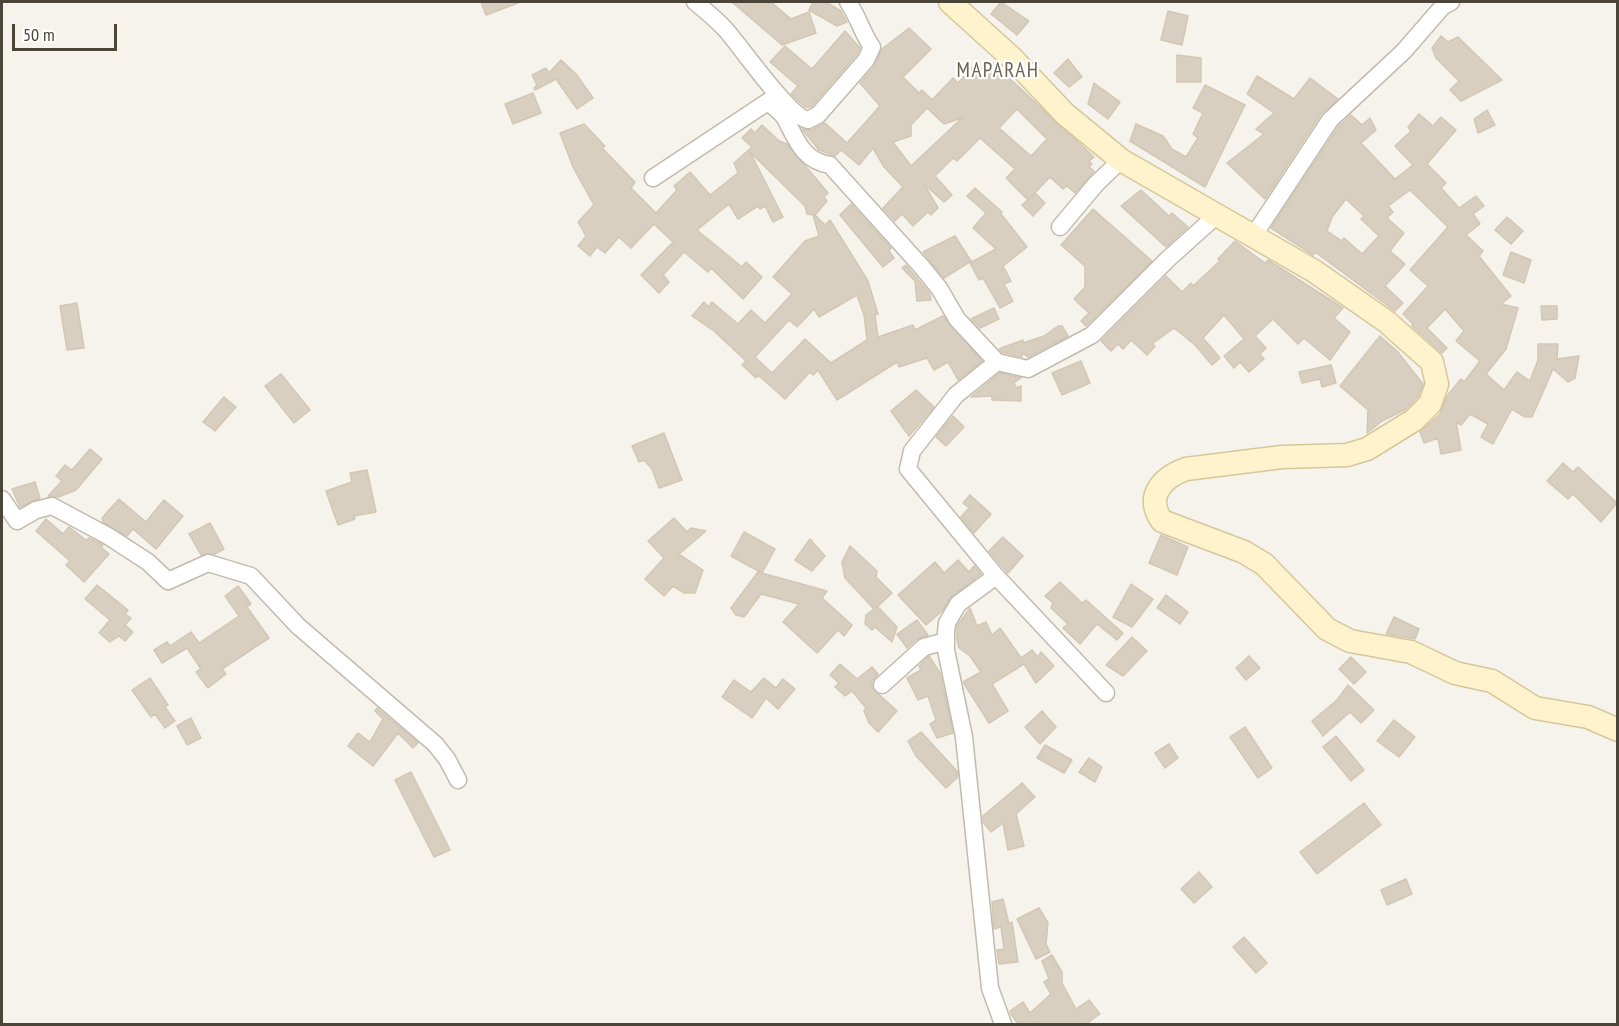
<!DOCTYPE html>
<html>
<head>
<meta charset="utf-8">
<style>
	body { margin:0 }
	#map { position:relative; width:1619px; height:1026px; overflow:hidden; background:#f6f3ec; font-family:"PT Sans Narrow",sans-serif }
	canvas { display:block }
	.frame { position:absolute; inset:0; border:3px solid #4b4439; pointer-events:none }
	.scale { position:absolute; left:12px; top:24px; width:105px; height:27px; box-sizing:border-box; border:3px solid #4b4439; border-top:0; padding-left:8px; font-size:18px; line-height:21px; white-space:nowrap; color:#4b4439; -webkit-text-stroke:4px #fff; paint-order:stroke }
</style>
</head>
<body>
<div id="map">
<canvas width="1619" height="1026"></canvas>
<div class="frame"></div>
<div class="scale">50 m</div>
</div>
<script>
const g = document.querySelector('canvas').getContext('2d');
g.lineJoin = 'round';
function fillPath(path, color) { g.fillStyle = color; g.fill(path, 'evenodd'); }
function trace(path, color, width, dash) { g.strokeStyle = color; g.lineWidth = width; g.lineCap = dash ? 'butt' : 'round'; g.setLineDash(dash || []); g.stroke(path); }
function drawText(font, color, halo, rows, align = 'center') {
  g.font = font + ' "PT Sans Narrow",sans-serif'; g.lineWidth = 4.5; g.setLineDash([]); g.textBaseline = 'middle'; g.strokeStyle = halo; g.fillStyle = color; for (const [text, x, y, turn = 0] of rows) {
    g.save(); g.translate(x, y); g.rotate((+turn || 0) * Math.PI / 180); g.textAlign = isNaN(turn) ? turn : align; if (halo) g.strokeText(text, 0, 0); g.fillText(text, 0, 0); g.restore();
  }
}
const building = new Path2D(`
	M481 2H518V3L486 15Z
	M732 2H771L791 19 809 12 816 33 782 45Z
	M813 2H826L841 11 847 22 837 26 809 10Z
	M1001 2 1029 21 1017 35 991 14Z
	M1168 11 1188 16 1182 45 1161 40Z
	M909 28 931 49 903 77 919 93 922 90 932 100 953 78 958 83 976 63 985 72 993 63 1094 157 1089 161 1092 164 1089 167 1094 171 1075 193 1067 186 1063 189 1050 177 1028 200 1006 178 1015 169 980 138 957 161 953 158 935 176 952 195 944 202 924 184 938 208 931 215 928 212 913 226 902 214 895 221 883 208 903 187 884 167 873 148 859 165 841 150 835 156 819 150 802 129 812 130 825 123 847 143 880 106 860 83 874 67 882 49ZM927 108 944 124 962 118 911 166 893 142 911 136V125ZM1017 109 1047 139 1031 156 999 128Z
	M845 31 860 48 857 54 811 107H805L791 94 798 86 770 62 785 46 812 69Z
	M1441 36 1448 42 1458 37 1502 80 1461 101 1450 90 1459 81 1436 58 1432 48Z
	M1177 55 1201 58V82H1177Z
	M1068 59 1082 77 1069 87 1054 73Z
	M561 60 576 74 593 98 577 109 556 79 535 90 534 88 537 85 532 75 546 68 549 73Z
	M1257 76 1294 99 1310 78 1338 99 1321 114 1265 199 1227 163 1264 134 1256 129 1274 113 1247 94Z
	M1094 83 1120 102 1108 119 1088 104Z
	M1205 85 1245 105 1205 187 1130 141 1136 124 1163 136 1172 149 1186 157 1198 138 1193 134 1203 113 1193 108Z
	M533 93 541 113 513 124 505 104Z
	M1487 110 1495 125 1478 133 1474 119Z
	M1419 114 1433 126 1441 117 1456 130 1427 164 1446 183 1441 188 1459 208 1476 196 1484 206 1473 214 1480 224 1466 235 1483 251 1479 256 1511 296 1501 304 1518 308 1506 349 1486 374 1504 390 1517 372 1530 381 1538 360V344H1558L1557 359 1579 356 1575 378 1568 382 1553 369 1532 417H1525L1512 409 1493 444 1481 437 1488 424 1470 414 1461 425 1456 422 1461 450 1441 454 1438 438 1424 443 1420 432 1440 414 1447 396 1461 379 1464 382 1480 361 1456 341 1464 331 1445 309 1427 328 1447 348 1442 353 1412 326 1413 324 1403 314 1428 286 1410 270 1448 227 1410 190 1388 206 1393 212 1387 218 1404 233 1390 251 1405 264 1385 286 1403 303 1395 311 1315 252 1313 255 1271 228 1338 127 1351 115 1362 125 1370 118 1376 130 1361 143 1395 179 1413 165 1395 146 1411 131 1408 127ZM1346 199 1364 216 1361 219 1379 236 1362 254 1344 238 1342 241 1327 231 1332 217Z
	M584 124 605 146 602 148 635 182 631 188 656 213 677 190 674 186 690 172 710 195 738 173 734 163 752 147 742 138 751 129 755 133 762 125 779 141 787 144 828 193 824 197 827 201 815 215 825 225 830 220 868 281 878 314 875 315 878 337 913 325 915 330 943 316 982 361 958 380 948 362 934 370 927 358 899 367 897 362 837 400 818 370 813 375 810 372 785 399 758 375 756 378 742 365 746 361 714 331 692 316 704 302 709 307 712 302 738 324 751 310 765 323 792 294 773 277 805 241 819 236 813 215 807 214 805 206 750 152 783 217 773 222 765 206 760 209 758 206 738 219 729 204 697 230 742 267 746 262 762 277 743 299 711 268 708 272 684 252 663 275 669 282 659 293 641 275 673 242 654 224 631 248 619 237 605 253 597 247 590 256 578 246 586 236 578 222 594 205 573 167 560 133ZM857 295 864 315 867 340 831 363 805 339 772 373 755 357 789 320 797 327 814 309 819 317Z
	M975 188 1002 212 1001 214 1027 247 1003 266 1011 281 1004 284 1013 301 1000 308 983 278 979 280 970 263 996 249 973 228 986 213 967 196Z
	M1141 190 1169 216 1172 213 1188 227 1166 247 1121 206Z
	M1035 193 1045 203 1033 216 1022 205Z
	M851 204 891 248 889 251 894 258 883 267 840 215Z
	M1093 209 1152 261 1086 326 1081 321 1089 313 1074 299 1085 287V266L1061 245Z
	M1507 217 1523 231 1511 244 1495 230Z
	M955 236 971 261 944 278 923 252Z
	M1235 241 1265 263 1268 260 1343 308 1334 318 1350 332 1330 360 1304 338 1298 344 1273 319 1255 336 1266 348 1260 354 1264 359 1249 372 1240 362 1234 368 1224 356 1244 339 1224 315 1203 338 1220 358 1212 365 1195 345 1174 328 1152 344 1155 346 1147 355 1131 340 1123 349 1118 344 1111 351 1101 341 1166 276 1182 292 1191 283 1193 286 1220 261 1218 259Z
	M1511 252 1531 260 1524 283 1503 275Z
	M906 265 930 294 931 300 917 301 915 281 902 268Z
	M77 303 84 348 67 350 60 306Z
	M1541 306H1557V319L1542 320Z
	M994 308 999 319 980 328 971 319Z
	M1058 326H1062L1068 336 1028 357 1022 353V357L1002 352 999 349 1023 340V343L1044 336Z
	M1380 336 1397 351 1423 384 1418 397 1406 409 1382 421 1367 433 1368 410 1340 386Z
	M1081 361 1090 383 1062 395 1052 373Z
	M1331 365 1336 383 1322 387 1320 379 1302 383 1299 372Z
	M1000 373 1021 378 1014 383 1016 388 1021 386V401L992 400V396L971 397Z
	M281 374 310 410 294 423 265 386Z
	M916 390 934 407 909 436 891 411Z
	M224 397 236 407 215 431 203 422Z
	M953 416 964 427 946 446 936 437Z
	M664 433 682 480 659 488 652 469 644 460 639 462 632 446Z
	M90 449 102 459 76 490 58 497 48 496 62 481 56 476 65 465 72 470Z
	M1563 463 1573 472 1578 467 1617 503 1601 522 1573 494 1568 499 1547 481Z
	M367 470 376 512 354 516 355 519 338 525 326 491 352 482 350 473Z
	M35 482 40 498 20 507 12 489Z
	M970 495 991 514 974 533 961 517 969 508 963 503Z
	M119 499 146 522 164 500 183 516 156 549 133 529 127 536 103 522 102 518Z
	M674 518 687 532 691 528 706 531 679 554 703 570 695 593H684L673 586 664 596 645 579 664 558 648 541Z
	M46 519 63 534 69 527 86 540 89 538 103 545 101 547 109 554 84 582 66 565 70 561 36 531Z
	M210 523 224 549 215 554 201 555 189 534Z
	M744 532 775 549 762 573 731 556Z
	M1161 535 1188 547 1177 575 1149 563Z
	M1003 537 1023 556 1008 573 989 551Z
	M810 539 825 556 812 571 795 560Z
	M850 546 877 571 876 577 892 593 876 608 878 607 897 627 892 642 875 627 872 630 865 624 866 615 874 609 845 578 842 562Z
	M958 560 969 572 974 566 981 574 952 596 942 611 926 625 898 595 935 562 944 573Z
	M758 572 827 591 822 598 852 625 844 636 838 630 817 653 783 622 799 604 761 594 744 617 736 615 731 608Z
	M1060 582 1082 603 1086 600 1123 633 1117 640 1097 624 1080 644 1063 628 1068 624 1051 608 1053 603 1045 596Z
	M1131 584 1153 599 1132 627 1113 617Z
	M97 585 128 610 125 614 131 618 125 625 133 632 125 641 119 636 110 642 99 633 110 620 85 599Z
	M238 586 251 604 247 607 269 638 222 669 226 674 208 688 196 672 201 669 187 648 162 663 154 650 167 642 170 646 191 632 199 643 239 616 225 596Z
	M1166 595 1188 612 1180 624 1157 608Z
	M970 608 977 626 986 622 992 635 1000 628 1021 658 1032 650 1038 657 1041 652 1054 666 1036 683 1024 664 992 684 1008 711 989 723 963 682 981 672 970 656 959 648 957 639V626Z
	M1394 617 1419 629 1415 639 1386 634Z
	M917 620 928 635 917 639 907 648 897 634Z
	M1132 637 1147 651 1123 676 1106 665Z
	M929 656 940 673 953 733 937 738 930 724 936 720 928 696 918 700 907 678 921 670 919 666Z
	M1249 656 1260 668 1246 680 1236 668Z
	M1351 657 1366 672 1354 684 1339 669Z
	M840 664 857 679 872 667 878 674 872 681V688L897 711 878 732 869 723 864 711 866 708 852 691 845 696 835 687 839 683 830 675Z
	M150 678 168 705 165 707 175 721 165 728 155 714 151 717 132 690Z
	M764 678 776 688 783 679 795 689 778 709 766 698 752 718 722 697 734 680 751 692Z
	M1348 685 1374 710 1361 723 1350 712 1323 736 1312 721 1337 700Z
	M377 708 418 743 413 748 398 733 373 766 348 746 358 733 370 742 383 719 375 711Z
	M1042 711 1056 727 1040 744 1025 727Z
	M191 718 201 738 187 745 177 726Z
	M1394 720 1415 737 1399 757 1377 741Z
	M1245 727 1272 768 1258 778 1230 737Z
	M921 732 957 771 958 777 946 788 916 756 908 741Z
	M1336 736 1364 770 1351 781 1323 747Z
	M1169 744 1178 758 1165 768 1155 753Z
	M1045 745 1072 760 1064 773 1037 758Z
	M1089 758 1102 767 1095 782 1079 772Z
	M411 772 450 850 434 857 395 780Z
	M1022 783 1035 797 1016 814 1024 846 1008 850 1003 823 991 832 983 822V816Z
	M1364 803 1381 825 1317 874 1300 852Z
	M1199 872 1212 887 1194 903 1181 889Z
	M1406 879 1412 894 1387 905 1381 890Z
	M1003 899 1009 924 1012 922 1018 962 999 964 997 950 1004 949 1001 927 994 929 992 902Z
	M1039 908 1048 923 1046 944 1050 952 1036 959 1017 919Z
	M1244 937 1267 963 1256 973 1233 947Z
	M1052 955 1062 972V983L1076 1009 1089 1000 1100 1014 1086 1024H1044L1041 1021 1037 1024H1018L1011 1014 1010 1011 1023 1002 1030 1013 1051 994 1044 982 1049 979 1042 961Z`);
fillPath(building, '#d8cfc1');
trace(building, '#d3c7b4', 1.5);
const street = new Path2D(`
	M695 2C706 11 717 20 726 30 742 48 789 117 808 120L818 115 866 60 872 47C862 33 858 16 848 2
	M767 102C773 106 781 112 785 118 796 139 803 161 830 165L921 266 939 288 957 319 997 362
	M653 178 775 97
	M1060 227 1096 184 1121 160
	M1254 235 1330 120 1404 51 1443 6 1451 2
	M2 499 17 521 36 510 52 506 108 536 148 562 168 581 208 563 251 576 298 626 435 744 447 759 458 780
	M996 576 1106 693
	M882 685 924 647 946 641
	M1003 1024 990 988 964 737 946 650V633L947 623 958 604 996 576 908 469 912 451 956 395 997 362 1028 369 1092 335 1168 259 1217 215`);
const secondary = new Path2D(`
	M950 2 1013 59 1065 114 1121 160 1314 271 1387 322 1432 362 1437 384 1430 404 1414 420 1367 449 1347 455 1282 457 1186 469C1161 478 1145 497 1162 521L1244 552 1264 564 1327 629 1350 641 1411 652 1455 673 1492 681 1535 708 1588 717 1618 730`);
trace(street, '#c2bbae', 19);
trace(secondary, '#d6c79b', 25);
trace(street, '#fff', 16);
trace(secondary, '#fff3cd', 22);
g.letterSpacing = '1.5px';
drawText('21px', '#6e6250', '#fff', [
	["MAPARAH",998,71]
]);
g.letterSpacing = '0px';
</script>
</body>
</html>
